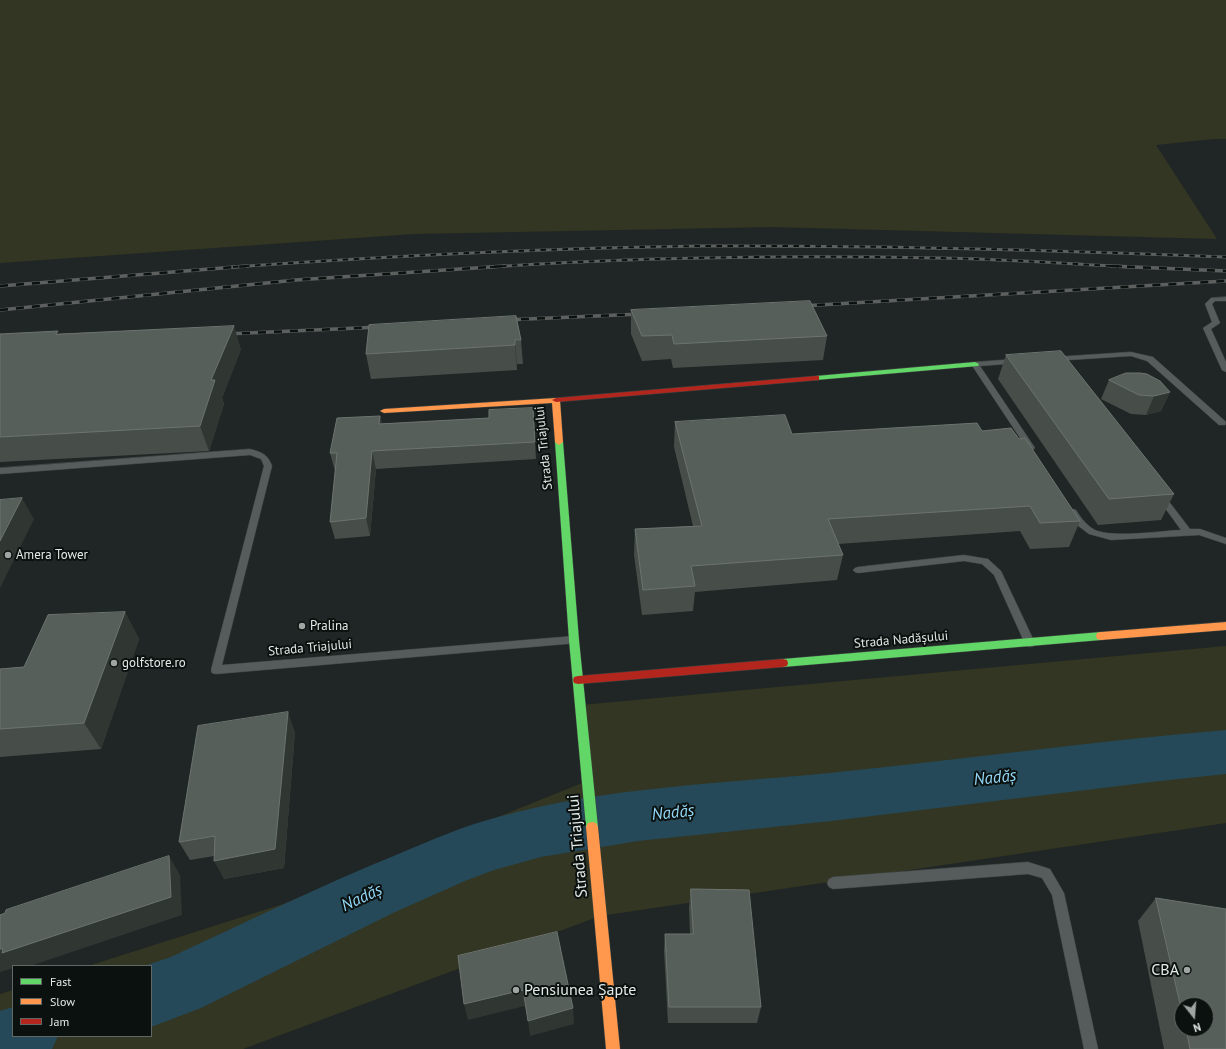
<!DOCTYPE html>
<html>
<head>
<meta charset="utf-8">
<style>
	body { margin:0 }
	#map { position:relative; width:1226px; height:1049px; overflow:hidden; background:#202625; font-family:"PT Sans",sans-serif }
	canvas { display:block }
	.legend { position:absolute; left:12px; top:965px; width:140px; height:72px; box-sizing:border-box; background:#0b110f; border:1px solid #616865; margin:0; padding:5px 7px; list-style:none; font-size:12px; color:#e2eae7 }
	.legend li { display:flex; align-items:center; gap:8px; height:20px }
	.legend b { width:20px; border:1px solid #616865 }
	.north { position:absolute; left:1174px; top:997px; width:40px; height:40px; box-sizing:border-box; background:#0b110f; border:1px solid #616865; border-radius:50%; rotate:163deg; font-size:11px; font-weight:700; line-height:16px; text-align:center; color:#e2eae7 }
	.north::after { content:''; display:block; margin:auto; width:14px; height:18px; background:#9ea5a3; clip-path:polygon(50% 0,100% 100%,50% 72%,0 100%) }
</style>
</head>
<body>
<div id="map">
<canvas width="1226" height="1049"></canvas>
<ul class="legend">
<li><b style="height:5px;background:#63d668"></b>Fast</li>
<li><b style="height:5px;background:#ff974d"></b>Slow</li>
<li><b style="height:5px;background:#b3261e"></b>Jam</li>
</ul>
<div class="north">N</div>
</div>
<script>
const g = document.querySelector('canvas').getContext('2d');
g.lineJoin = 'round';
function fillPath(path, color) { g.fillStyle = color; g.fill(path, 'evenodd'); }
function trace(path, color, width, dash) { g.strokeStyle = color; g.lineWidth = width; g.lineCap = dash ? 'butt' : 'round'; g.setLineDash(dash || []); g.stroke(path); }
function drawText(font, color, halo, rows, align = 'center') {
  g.font = font + ' "PT Sans",sans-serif'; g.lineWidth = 4; g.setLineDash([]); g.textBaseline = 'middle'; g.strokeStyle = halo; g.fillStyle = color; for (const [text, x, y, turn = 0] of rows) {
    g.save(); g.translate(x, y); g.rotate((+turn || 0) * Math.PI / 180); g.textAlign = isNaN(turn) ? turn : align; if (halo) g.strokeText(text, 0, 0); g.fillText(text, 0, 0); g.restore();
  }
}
fillPath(new Path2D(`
	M0 0H1226V139H1214L1156 145 1217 239 772 227 414 234 0 263Z
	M1226 646V823L600 916 243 1049H0V994L13 990V1036H151V966H88L283 904 587 781 581 705Z`), '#333622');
fillPath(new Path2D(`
	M1226 730V774L1160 781 831 821 638 841 541 857 494 870 465 881 395 912 201 1008 151 1027V966H144L171 957C246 922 320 886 396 855 429 841 463 826 498 817 605 787 719 784 829 773 961 760 1093 741 1226 730Z
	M13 1007V1036H58L52 1049H0V1011Z`), '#254959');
const lane = new Path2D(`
	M1226 297V301H1215L1212 304 1220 323 1211 329 1226 362V372L1222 370 1203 328 1212 322 1205 304 1211 298Z
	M1131 352 1153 357 1225 421 1226 423 1225 425H1219L1147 361 1131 356 1054 361 1050 359 1054 357Z
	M1016 359H1019V363L980 366 1035 448 1031 451 1028 450 971 364 975 362Z
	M250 449C261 452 268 454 272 466L222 665 574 636 578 637 579 640 578 643 216 674 212 673 211 670 264 466 261 459 250 455 0 474V468Z
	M1161 494 1164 495 1190 529H1200L1226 538V544L1199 535 1111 540 1089 534 1077 525 1069 512 1073 509 1076 510C1081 518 1086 525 1095 530 1113 538 1160 531 1181 530L1157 497Z
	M964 555 988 559 1001 571 1035 643 1034 646 1030 647 1026 646 994 575 982 564 964 561 858 573 855 572 853 570 855 568 858 567Z
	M1028 862 1050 869 1064 893 1098 1049H1084L1052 895 1042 878 1028 874 833 889 829 887 827 883 829 879 833 877Z`);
const fast = new Path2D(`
	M975 362 979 364 978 366 816 380 812 378 816 376Z
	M559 439 563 442 579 640 598 827 596 831 592 832 588 831 586 827 569 640 555 442Z
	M1101 632 1105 633 1106 636 1105 639 1101 640 783 667 779 666 778 663 779 660 783 659Z`);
const slow = new Path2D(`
	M556 398 560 400 563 442 559 445 555 442 552 403 384 413 380 411 384 409Z
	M1226 622V630L1101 640 1097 639 1096 636 1097 633 1101 632Z
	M592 822 596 823 598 827 620 1049H606L586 827 588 823Z`);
const jam = new Path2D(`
	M816 376H819V380L556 402 552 400 556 398Z
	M783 659 787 660 788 663 787 666 783 667 578 684 574 683 573 680 574 677 578 676Z`);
trace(lane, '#3d4341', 1);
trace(fast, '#3d4341', 1);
trace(slow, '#3d4341', 1);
trace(jam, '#3d4341', 1);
fillPath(lane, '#565c5b');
fillPath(fast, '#63d668');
fillPath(slow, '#ff974d');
fillPath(jam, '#b3261e');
const railFar1 = new Path2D(`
	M233 267C389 256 545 248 702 246 877 245 1051 250 1226 257
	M490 267C639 257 789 255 939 258 1004 259 1068 264 1133 267`);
const rail = new Path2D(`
	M1111 266 1226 271
	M0 286 247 266
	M801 306 1226 281
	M0 310 296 280 505 266
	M505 320 641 314
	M226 334 380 327`);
trace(railFar1, '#5c605f', 3);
trace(rail, '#5c605f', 3.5);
trace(railFar1, '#0b110f', 2, [5.5]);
trace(rail, '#0b110f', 2.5, [8]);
fillPath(new Path2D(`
	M631 310 827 336 823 360 673 368 671 359 642 361 631 334Z
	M0 334H59L241 349 222 398 224 404 209 451 0 462Z
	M521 340 523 364H517V370L371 379 366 354Z
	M1006 355 1174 494 1161 520 1098 525 998 379Z
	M1109 380 1170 392 1161 411 1146 415 1131 414 1101 399Z
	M533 408 536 459 376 469 370 536 335 539 330 522 335 471 330 453 380 416 382 424 489 418Z
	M675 422 792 434 982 431 1080 521 1069 547 1030 549 1020 531 838 544 843 555 837 580 695 592 693 611 642 615 634 555 635 529 693 526 674 447Z
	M125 612 139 639 101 749 0 757V669L24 667Z
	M295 732 284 868 224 879 214 856 190 860 179 842Z
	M691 889 761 1007 757 1023H668L664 951 665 934H690L689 907Z
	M1156 898 1226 1049H1164L1138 921ZM1182 1005 1206 1029H1182Z`), '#474e49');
fillPath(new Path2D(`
	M234 326 241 349 222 398 224 404 209 451 200 426 211 380Z
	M515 340 517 364V370L515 345Z
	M1170 392 1161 411 1146 415 1154 396Z
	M380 416 384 433 379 424Z
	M372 451 376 469 370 536 366 518Z
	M22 498 34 519 0 588V541Z
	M125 612 139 639 101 749 84 723Z
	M288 712 295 732 284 868 224 879 214 861Z
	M169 856 180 875 182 915 30 966H13V968L0 972V949Z
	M523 990 525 1006 468 1020 464 1004Z
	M573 1008 574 1024 530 1036 528 1021Z`), '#303733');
const building = new Path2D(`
	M810 301 827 336 674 344 672 335 642 336 631 310Z
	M516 316 521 340H515V345L366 354 369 325Z
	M234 326 211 380H215L200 426 0 437V334L58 331 56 334Z
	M1061 351 1174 494 1109 499 1006 355Z
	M1126 373H1140L1147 374 1160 381 1170 392 1154 396 1139 395 1109 380Z
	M533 408 535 442 372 451 366 518 330 522 337 453H330L337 418 380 416 379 424 489 418V410Z
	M785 415 792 434 977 423 982 431 1011 428 1019 439 1025 438 1080 521 1040 523 1030 506 828 519 843 555 691 566 695 586 643 590 635 529 702 526 675 422Z
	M22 498 0 541V500Z
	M125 612 84 723 0 729V669L24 667 48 615Z
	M288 712 275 849 214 861 215 836 179 842 198 726Z
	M169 856 171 897 2 953 3 949H0V915L5 913 6 910Z
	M691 889 749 890 761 1007H669L665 934H693Z
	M1156 898 1226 909V1049H1190L1186 1029H1206V1005H1182V1012Z
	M557 932 573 1008 528 1021 523 990 464 1004 458 956Z`);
fillPath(building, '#575f5a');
trace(building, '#6d7470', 1);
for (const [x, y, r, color] of [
	[8,555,4,"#9ea5a3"],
	[302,626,4,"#9ea5a3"],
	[114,663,4,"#9ea5a3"],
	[1187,970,4,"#9ea5a3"],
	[516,990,4,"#9ea5a3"]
]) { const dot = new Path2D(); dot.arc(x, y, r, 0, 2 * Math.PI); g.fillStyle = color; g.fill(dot); trace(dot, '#0b110f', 1.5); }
drawText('13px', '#e2eae7', '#0b110f', [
	["Strada Triajului",544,448,-96],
	["Strada Nadășului",901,640,-5],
	["Strada Triajului",310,648,-5]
]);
drawText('13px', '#e2eae7', '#0b110f', [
	["Amera Tower",16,555],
	["Pralina",310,626],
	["golfstore.ro",122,663]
], 'left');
drawText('16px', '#e2eae7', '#0b110f', [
	["Strada Triajului",578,846,-95]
]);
drawText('16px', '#e2eae7', '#0b110f', [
	["CBA",1179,970],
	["Pensiunea Șapte",524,990,"left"]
], 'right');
drawText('italic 17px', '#92d7f7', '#0b110f', [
	["Nadăș",995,778,-6],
	["Nadăș",673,813,-6],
	["Nadăș",362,898,-25]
]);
</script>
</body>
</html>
